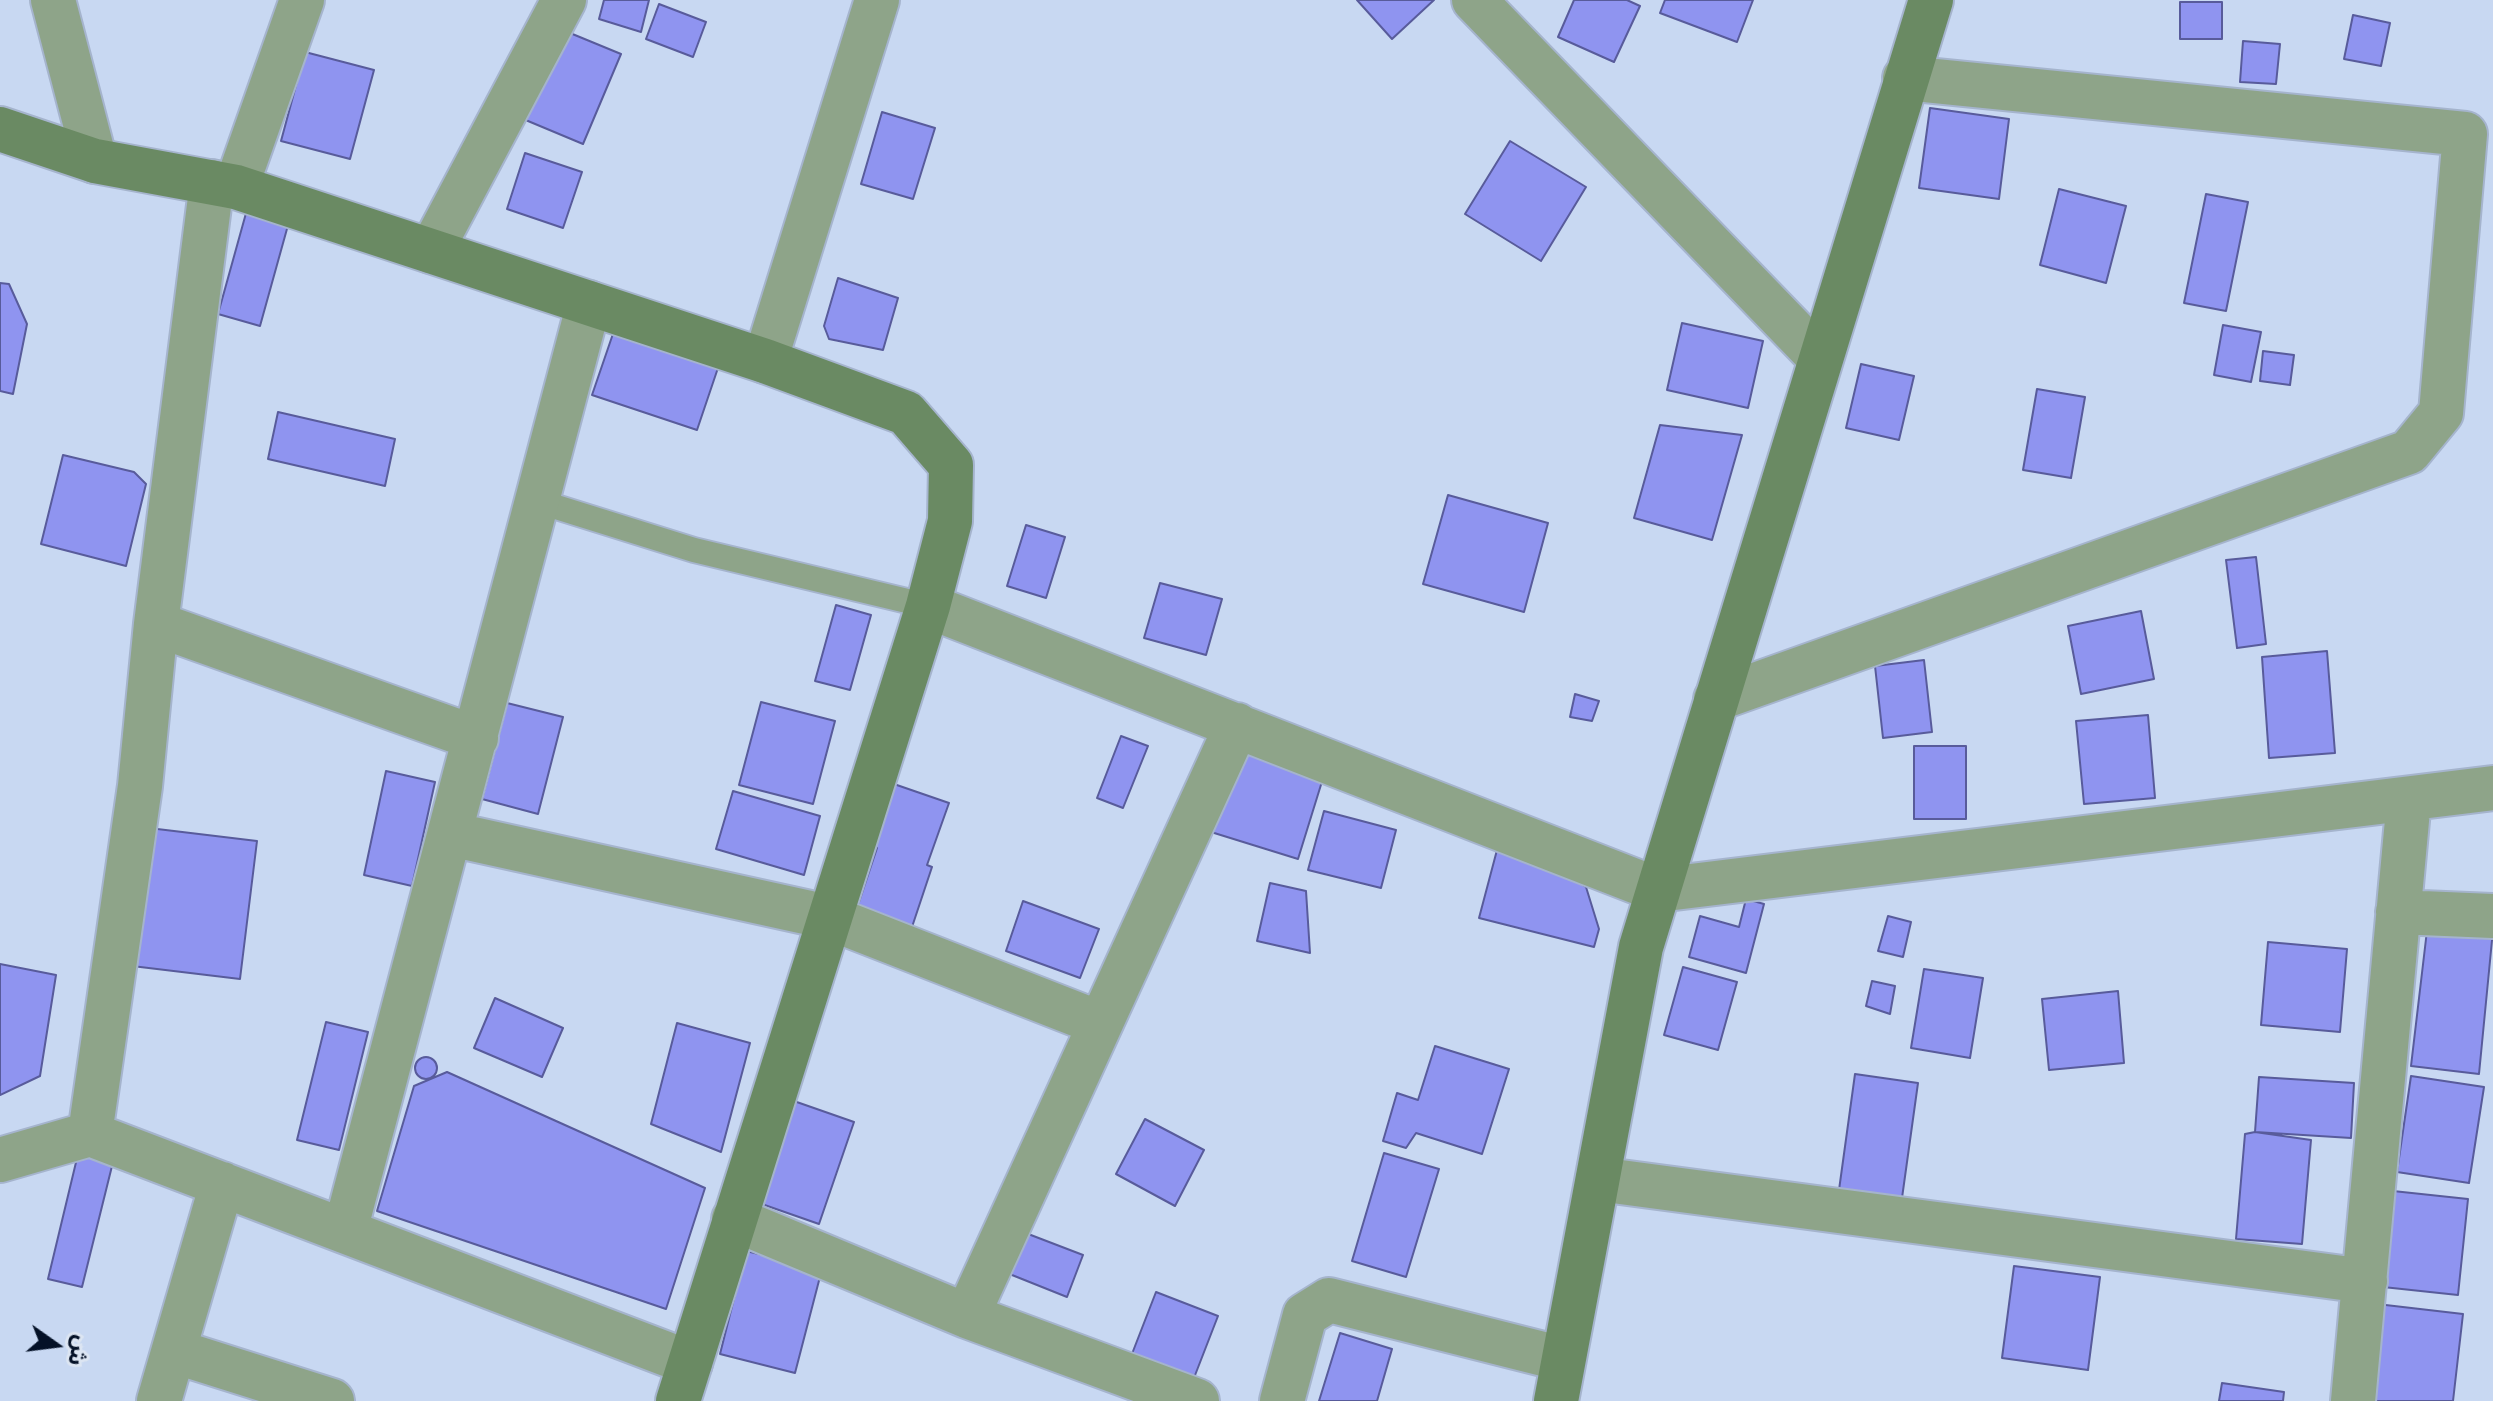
<!DOCTYPE html>
<html>
<head>
<meta charset="utf-8">
<style>
	body { margin:0 }
	#map { position:relative; width:2493px; height:1401px; overflow:hidden; background:#c8d8f2; font-family:"Public Sans","Noto Sans Arabic",sans-serif }
	canvas { display:block }
	.north { position:absolute; left:16px; top:1305px; width:80px; height:80px; -webkit-text-stroke:6px #dce5f2; paint-order:stroke; rotate:104deg; font-size:22px; font-weight:700; line-height:32px; text-align:center; color:#041127 }
	.north::after { content:''; display:block; margin:auto; width:28px; height:36px; background:#041127; clip-path:polygon(50% 0,100% 100%,50% 72%,0 100%) }
</style>
</head>
<body>
<div id="map">
<canvas width="2493" height="1401"></canvas>
<div class="north">ش</div>
</div>
<script>
const g = document.querySelector('canvas').getContext('2d');
g.lineJoin = 'round';
function fillPath(path, color) { g.fillStyle = color; g.fill(path, 'evenodd'); }
function trace(path, color, width, dash) { g.strokeStyle = color; g.lineWidth = width; g.lineCap = dash ? 'butt' : 'round'; g.setLineDash(dash || []); g.stroke(path); }
const building = new Path2D(`
	M604 0H649L641 32 599 19Z
	M1357 0H1434L1392 39Z
	M1574 0H1627L1640 6 1614 62 1558 37Z
	M1665 0H1753L1737 42 1660 13Z
	M2180 2H2222V39H2180Z
	M659 4 706 22 693 57 646 39Z
	M2353 15 2390 23 2381 66 2344 59Z
	M553 26 621 54 583 144 516 116Z
	M2243 41 2280 44 2276 84 2240 82Z
	M305 52 374 70 350 159 281 141Z
	M1930 108 2009 119 1999 199 1919 188Z
	M882 112 935 128 913 199 861 184Z
	M1510 141 1586 187 1541 261 1465 214Z
	M525 153 582 172 563 228 507 209Z
	M2059 189 2126 206 2106 283 2040 265Z
	M2206 194 2248 202 2226 311 2184 303Z
	M248 206 290 218 260 326 218 314Z
	M838 278 898 298 883 350 829 339 824 326Z
	M0 283 9 284 27 324 13 394 0 391Z
	M1682 323 1763 341 1748 408 1667 390Z
	M616 325 721 359 697 430 592 395Z
	M2223 325 2261 332 2251 382 2214 375Z
	M2263 351 2294 355 2290 385 2260 381Z
	M1861 364 1914 376 1899 440 1846 428Z
	M2037 389 2085 397 2071 478 2023 470Z
	M278 412 395 439 385 486 268 459Z
	M1660 425 1742 435 1712 540 1634 518Z
	M63 455 134 472 146 484 126 566 41 544Z
	M1448 495 1548 523 1524 612 1423 584Z
	M1026 525 1065 537 1046 598 1007 586Z
	M2256 557 2266 644 2237 648 2226 560Z
	M1160 583 1222 599 1206 655 1144 638Z
	M836 605 871 615 850 690 815 681Z
	M2141 611 2154 679 2081 694 2068 626Z
	M2327 651 2335 753 2269 758 2262 657Z
	M1924 660 1932 732 1883 738 1875 666Z
	M1575 694 1599 701 1592 721 1570 717Z
	M761 702 835 721 813 804 739 785Z
	M507 703 563 717 538 814 482 799Z
	M2148 715 2155 798 2084 804 2076 721Z
	M1121 736 1148 746 1123 808 1097 798Z
	M1914 746H1966V819H1914Z
	M1237 748 1324 775 1298 859 1211 832Z
	M386 771 435 782 412 886 364 875Z
	M891 783 949 803 927 865 932 867 911 930 856 911 877 848 869 845Z
	M733 791 820 816 804 875 716 849Z
	M1324 811 1396 830 1381 888 1308 870Z
	M149 828 257 841 240 979 132 966Z
	M1497 850 1557 869 1586 887 1599 929 1594 947 1479 918Z
	M1270 883 1306 891 1310 953 1257 941Z
	M1746 899 1764 904 1746 973 1689 957 1700 916 1739 927Z
	M1023 901 1099 929 1080 978 1006 951Z
	M1888 916 1911 922 1903 957 1878 951Z
	M2428 922 2493 930 2479 1074 2411 1066Z
	M2268 942 2347 949 2340 1032 2261 1025Z
	M0 964 56 975 40 1076 0 1095Z
	M1683 967 1737 982 1718 1050 1664 1035Z
	M1924 969 1983 978 1970 1058 1911 1048Z
	M1872 981 1895 986 1890 1014 1866 1006Z
	M2118 991 2124 1063 2049 1070 2042 999Z
	M495 998 563 1028 542 1077 474 1048Z
	M326 1022 368 1032 339 1150 297 1140Z
	M677 1023 750 1043 721 1152 651 1124Z
	M1435 1046 1509 1069 1482 1154 1416 1133 1406 1148 1383 1141 1397 1093 1418 1100Z
	M415 1068a11 11 0 1 1 22 0a11 11 0 1 1-22 0Z
	M447 1072 705 1188 666 1309 377 1211 414 1086Z
	M1855 1074 1918 1083 1902 1198 1839 1190Z
	M2411 1076 2484 1087 2469 1183 2397 1172Z
	M2259 1077 2354 1083 2351 1138 2255 1132Z
	M791 1100 854 1122 819 1224 756 1202Z
	M1145 1119 1204 1150 1175 1206 1116 1174Z
	M2255 1132 2311 1140 2302 1244 2236 1239 2245 1134Z
	M1384 1153 1439 1169 1406 1277 1352 1261Z
	M78 1154 113 1162 82 1287 48 1279Z
	M2393 1191 2468 1199 2458 1295 2383 1287Z
	M1023 1232 1083 1255 1067 1297 1007 1273Z
	M746 1251 822 1269 795 1373 720 1354Z
	M2014 1266 2100 1277 2088 1370 2002 1358Z
	M1156 1292 1218 1316 1192 1383 1130 1359Z
	M2377 1304 2463 1314 2453 1401H2366Z
	M1340 1333 1392 1349 1377 1401H1319Z
	M2222 1383 2284 1392 2283 1401H2219Z`);
fillPath(building, '#8f94f0');
trace(building, '#585b9b', 2);
const lane = new Path2D(`
	M537 501 694 550 928 606`);
const street = new Path2D(`
	M53 0 95 161
	M1474 0 1820 358
	M236 187 302 0
	M431 251 564 0
	M765 361 877 0
	M928 606 1658 890 2493 788
	M156 624 476 738
	M1716 699 2409 452 2441 413 2465 134 1905 78
	M450 834 828 917 1099 1023
	M2398 912 2493 916
	M90 1134 140 786 156 624 212 182
	M0 1160 90 1134 690 1363
	M1598 1179 2365 1281
	M734 1219 967 1316 1197 1401
	M345 1231 589 303
	M967 1316 1237 725
	M174 1351 332 1401
	M159 1401 222 1184
	M1282 1401 1305 1315 1329 1300 1563 1359
	M2353 1401 2409 799`);
const secondary = new Path2D(`
	M0 129 95 161 236 187 765 361 906 413 951 465 950 521 928 606 678 1401
	M1556 1401 1641 947 1931 0`);
trace(lane, '#a5b4cd', 28);
trace(street, '#a5b4cd', 48);
trace(secondary, '#a5b4cd', 48);
trace(lane, '#8ea489', 24);
trace(street, '#8ea489', 44);
trace(secondary, '#6a8a63', 44);
</script>
</body>
</html>
